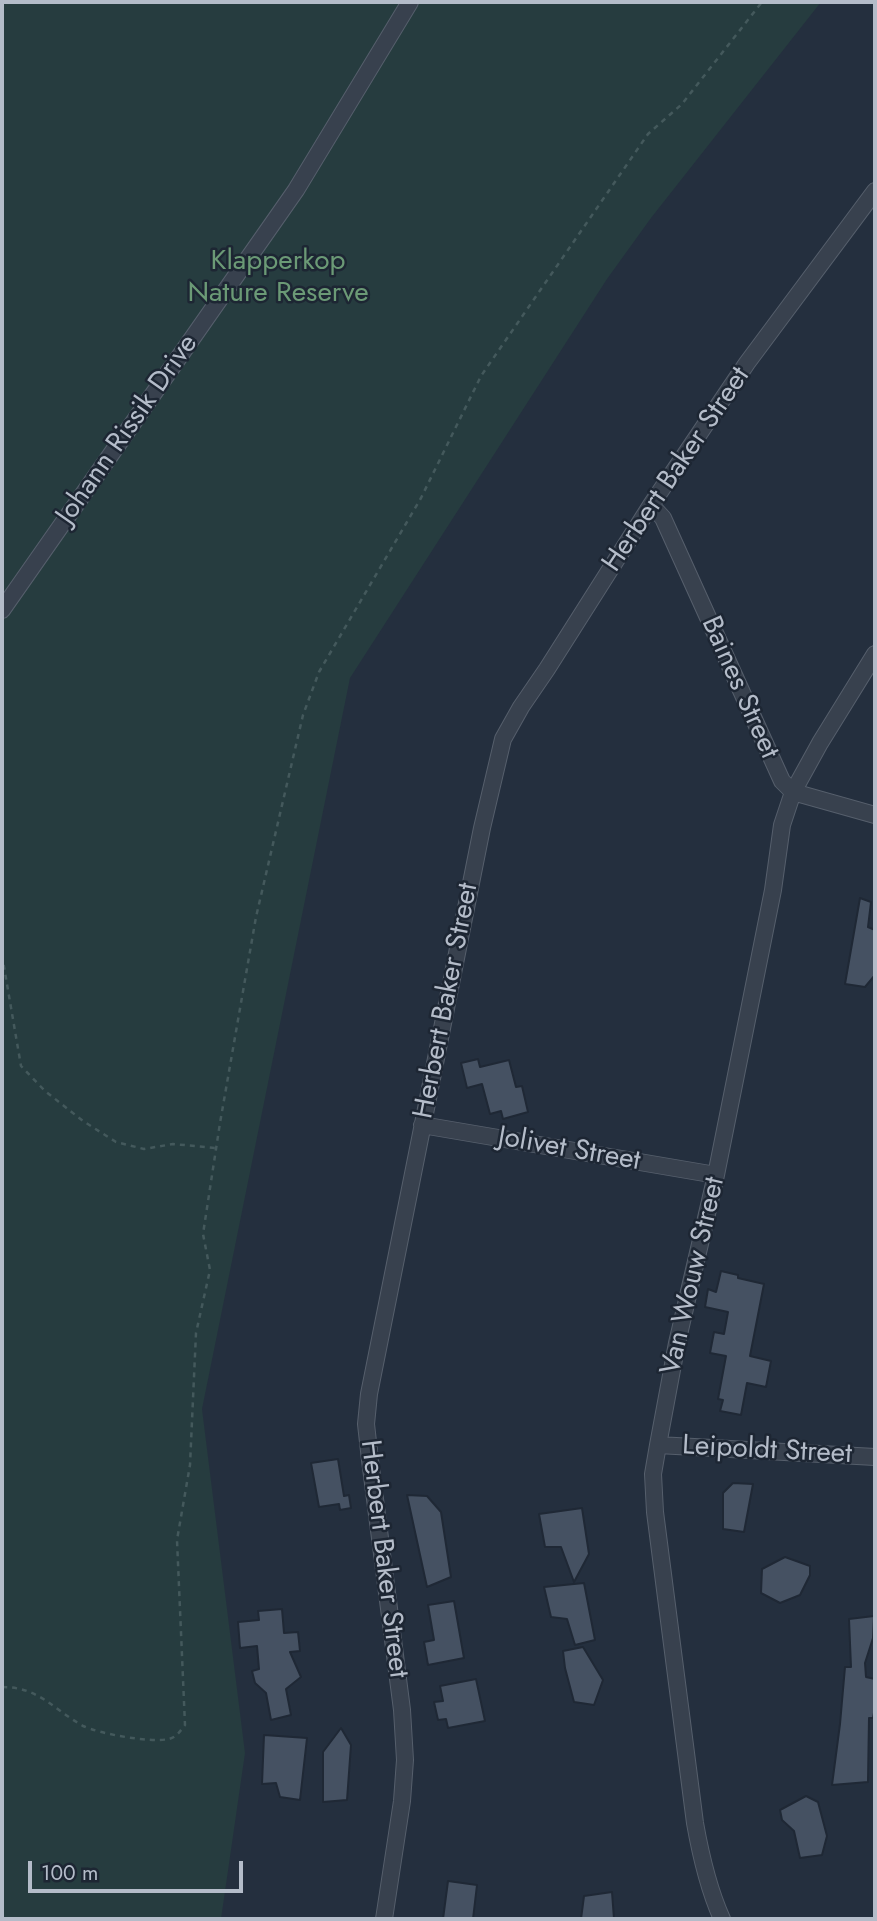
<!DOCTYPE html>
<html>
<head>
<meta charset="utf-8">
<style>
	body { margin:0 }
	#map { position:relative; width:877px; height:1921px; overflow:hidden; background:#242f3e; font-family:Jost,sans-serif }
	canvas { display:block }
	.frame { position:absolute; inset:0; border:4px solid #b4bcc9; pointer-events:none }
	.scale { position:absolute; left:28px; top:1861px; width:215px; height:32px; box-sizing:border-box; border:4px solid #b4bcc9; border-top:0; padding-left:9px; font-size:21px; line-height:24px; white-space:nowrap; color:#b4bcc9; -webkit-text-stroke:5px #1d2633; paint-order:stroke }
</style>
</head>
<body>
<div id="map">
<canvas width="877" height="1921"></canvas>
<div class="frame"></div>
<div class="scale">100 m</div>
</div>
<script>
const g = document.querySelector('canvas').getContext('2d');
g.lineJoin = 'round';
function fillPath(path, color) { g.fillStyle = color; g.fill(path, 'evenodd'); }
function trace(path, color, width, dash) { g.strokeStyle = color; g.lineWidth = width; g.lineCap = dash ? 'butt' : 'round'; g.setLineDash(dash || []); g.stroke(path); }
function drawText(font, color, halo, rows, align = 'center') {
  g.font = font + ' Jost,sans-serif'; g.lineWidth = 5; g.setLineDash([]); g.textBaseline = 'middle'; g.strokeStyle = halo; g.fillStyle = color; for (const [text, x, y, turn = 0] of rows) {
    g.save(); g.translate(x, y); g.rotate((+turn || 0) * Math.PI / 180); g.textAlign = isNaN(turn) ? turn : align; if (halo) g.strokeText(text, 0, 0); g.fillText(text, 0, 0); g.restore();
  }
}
fillPath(new Path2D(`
	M2 2H821L651 218 607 279 350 678 202 1409 245 1753 221 1919H2Z`), '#263c3f');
const building = new Path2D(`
	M860 898 871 902 868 927 875 930V975L865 987 845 984Z
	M478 1059 480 1067 509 1060 516 1087 522 1086 528 1112 503 1119 501 1111 490 1114 482 1084 467 1088 461 1063Z
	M721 1271 738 1275V1278L764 1284 750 1356 771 1361 766 1387 747 1383 741 1415 720 1411 723 1400 718 1399 726 1356 710 1353 714 1332 724 1334 728 1312 705 1307 708 1289 716 1292Z
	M338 1459 344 1496 349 1495 351 1508 340 1510 339 1504 319 1507 311 1463Z
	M733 1483 753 1484 744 1532 723 1529V1493Z
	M407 1495 427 1496 441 1512 451 1577 427 1587Z
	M582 1508 589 1554 574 1582 561 1547H545L539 1514Z
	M785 1557 810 1566V1575L800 1595 780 1603 761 1593 762 1569Z
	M584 1583 595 1640 575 1645 567 1619 551 1617 544 1587Z
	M454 1601 464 1658 428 1665 424 1642 434 1640 428 1605Z
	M282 1609 284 1633 298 1632 300 1651 290 1652 301 1677 286 1689 291 1715 271 1720 266 1693 255 1683 252 1671 259 1669 257 1646 240 1648 238 1622 259 1620 258 1611Z
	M874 1616 873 1638 865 1663 866 1677 875 1679V1708L873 1718H869L868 1782 832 1785 840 1724 845 1667H851L849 1619Z
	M583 1647 603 1680 594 1705 574 1702 565 1668 563 1651Z
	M476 1679 485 1721 448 1728 446 1719 438 1720 434 1702 443 1701 440 1686Z
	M341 1728 351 1745 347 1800 323 1802V1752Z
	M264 1735 307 1738 300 1800 280 1797 276 1783 262 1784Z
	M806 1796 818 1802 827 1836 822 1855 800 1858 794 1831 782 1820 780 1810Z
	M448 1881 477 1885 473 1919H443Z
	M612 1892 614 1919H581L584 1896Z`);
fillPath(building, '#455162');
trace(building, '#1f2835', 2);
const minor = new Path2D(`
	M651 505 663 518 782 781 793 792 875 815
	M2 610 296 190 410 2
	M422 1125 716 1175
	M658 1445 875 1457
	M384 1919 402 1801 405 1760 402 1710 370 1460 366 1424 369 1394 482 828 503 739 521 707 547 669 651 505 747 363 875 191
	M722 1919C708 1888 701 1857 695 1823L655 1512 653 1474 658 1445 677 1343 716 1175 773 890 782 825 793 792 820 743 875 654`);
trace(minor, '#565f6c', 18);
trace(new Path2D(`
	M2 955 21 1066 45 1091 83 1121 116 1142 144 1149 173 1144 216 1148
	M2 1687C39 1687 53 1709 83 1726 100 1734 151 1743 169 1739 177 1737 180 1731 185 1725L177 1540 190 1465 196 1333 210 1270 203 1234 220 1123 256 917 303 715 319 672 421 498 481 376 648 134 682 104 762 2`), '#44595c', 2.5, [5, 5]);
trace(minor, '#38414e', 16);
drawText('28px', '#6b9a76', '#1d2633', [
	["Klapperkop",278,262],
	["Nature Reserve",278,294]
]);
drawText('28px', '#b4bcc9', '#1d2633', [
	["Johann Rissik Drive",128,430,-55],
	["Herbert Baker Street",677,470,-56],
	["Baines Street",739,688,66],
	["Herbert Baker Street",447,1001,-79],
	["Jolivet Street",569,1150,10],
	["Van Wouw Street",694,1276,-77],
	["Leipoldt Street",767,1451,3],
	["Herbert Baker Street",383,1559,83]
]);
</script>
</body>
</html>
